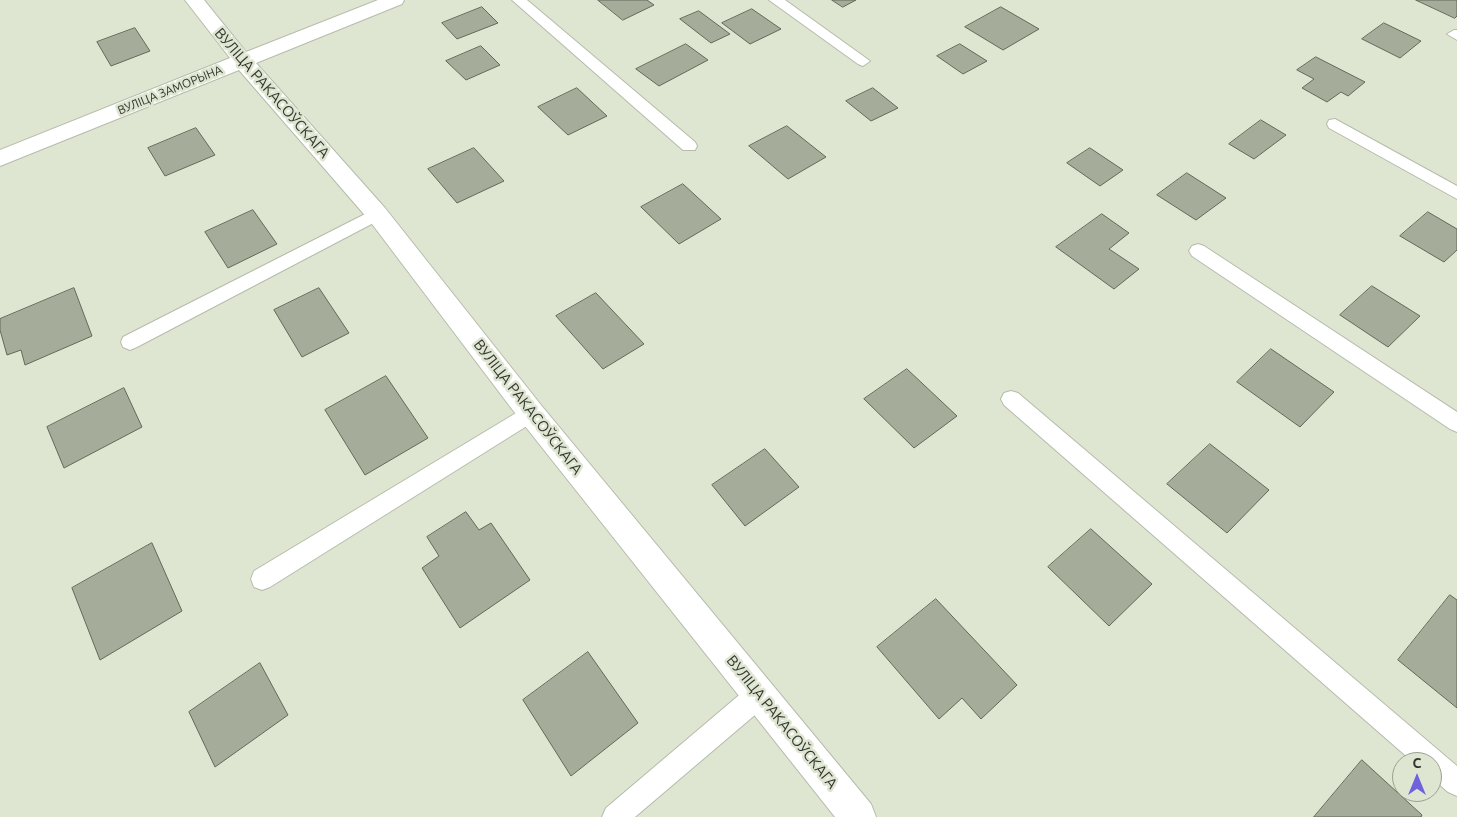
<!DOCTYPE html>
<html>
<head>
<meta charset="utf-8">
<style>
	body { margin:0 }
	#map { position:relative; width:1457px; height:817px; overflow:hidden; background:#dee6d2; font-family:Ubuntu,sans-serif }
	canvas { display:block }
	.north { position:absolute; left:1392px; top:752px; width:50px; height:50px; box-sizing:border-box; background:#dee6d2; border:1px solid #9aa090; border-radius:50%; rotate:0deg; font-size:14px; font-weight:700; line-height:20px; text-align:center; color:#33362e }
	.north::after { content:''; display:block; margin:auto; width:18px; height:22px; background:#6e63dd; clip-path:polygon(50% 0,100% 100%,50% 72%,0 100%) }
</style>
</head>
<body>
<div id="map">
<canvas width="1457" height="817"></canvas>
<div class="north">С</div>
</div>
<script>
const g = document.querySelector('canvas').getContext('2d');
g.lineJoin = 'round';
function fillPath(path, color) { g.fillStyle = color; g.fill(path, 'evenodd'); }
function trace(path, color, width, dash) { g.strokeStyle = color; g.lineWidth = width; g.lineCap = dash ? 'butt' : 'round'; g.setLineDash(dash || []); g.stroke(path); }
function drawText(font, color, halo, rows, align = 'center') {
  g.font = font + ' Ubuntu,sans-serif'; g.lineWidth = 5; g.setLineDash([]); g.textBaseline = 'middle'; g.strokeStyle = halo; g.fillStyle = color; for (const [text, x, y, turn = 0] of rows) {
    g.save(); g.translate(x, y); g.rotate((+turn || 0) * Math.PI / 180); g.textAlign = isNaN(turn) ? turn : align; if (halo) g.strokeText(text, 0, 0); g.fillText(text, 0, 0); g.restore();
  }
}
const building = new Path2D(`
	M598 0H647L654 5 623 20Z
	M832 0H856L843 7Z
	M1416 0H1457V16L1455 18Z
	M482 7 498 23 457 39 442 23Z
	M1001 7 1039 29 1003 50 965 27Z
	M752 9 781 29 750 44 722 23Z
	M699 11 730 34 711 43 680 19Z
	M1384 23 1421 41 1400 58 1362 39Z
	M135 28 150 51 111 66 97 42Z
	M686 44 708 60 659 86 636 69Z
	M960 44 987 61 963 74 937 56Z
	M481 46 500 65 466 80 446 61Z
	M1316 57 1365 82 1348 96 1341 92 1327 102 1302 88 1314 79 1297 70Z
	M577 88 607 116 568 135 538 107Z
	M873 88 898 108 871 121 846 101Z
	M1261 120 1286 135 1254 159 1229 144Z
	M787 126 826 157 788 179 749 146Z
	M196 128 215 155 165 176 148 148Z
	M474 148 504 181 457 203 428 169Z
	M1090 148 1123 170 1100 186 1067 163Z
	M1187 173 1226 198 1196 220 1157 195Z
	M683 184 721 219 679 244 641 207Z
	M253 210 277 244 228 268 205 232Z
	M1428 212 1457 229V250L1444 262 1400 236Z
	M1102 214 1129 233 1109 249 1139 269 1114 289 1056 247Z
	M1372 286 1420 316 1388 347 1340 315Z
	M74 288 92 336 25 365 21 350 7 355 0 330V319Z
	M319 288 349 333 302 357 274 310Z
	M596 293 644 344 603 369 556 316Z
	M1271 349 1334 392 1300 427 1237 382Z
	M907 369 957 416 914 448 864 399Z
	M386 376 428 438 365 475 325 410Z
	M124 388 142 427 64 468 47 427Z
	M1210 444 1269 490 1227 533 1167 484Z
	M765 449 799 487 745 526 712 485Z
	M466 512 479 530 491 523 530 580 460 628 422 568 439 556 427 537Z
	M1091 529 1152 584 1109 626 1048 567Z
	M152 543 182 611 100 660 72 588Z
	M1450 595 1457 600V708L1398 660Z
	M936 599 1017 685 981 719 962 698 939 719 877 647Z
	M588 652 638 723 571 776 523 700Z
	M260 663 288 715 215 767 189 712Z
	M1362 760 1422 815 1421 817H1314Z`);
fillPath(building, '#a5ac9a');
trace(building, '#626958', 1);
const lane = new Path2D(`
	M512 0H527L695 142 697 146 695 150H683Z
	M769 0H785L870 61 863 66 858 64Z
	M1454 30H1457V40L1447 34Z
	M1335 119 1457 186V199L1329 128 1327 124 1329 120Z
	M377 208 383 210 386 214 383 218 137 347 130 350 123 347 121 342 123 337Z
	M1198 244 1204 246 1457 412V432L1450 429 1192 256 1189 251 1192 246Z
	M1011 391 1018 393 1457 766V796L1448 792 1432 778V762H1413L1004 405 1001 399 1004 393Z
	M531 404 538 407 541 413 538 419 270 587 262 590 254 587 251 579 254 571Z
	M760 682 769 685 772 694 769 703 635 817H602L606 808 751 685Z`);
const street = new Path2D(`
	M185 0H204L246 52 378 0H404L402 4 256 63 385 208 541 405 871 804 876 817H835L521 421 369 220 239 70 0 166V150L230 58Z`);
trace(lane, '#b5bcaa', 2);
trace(street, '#b5bcaa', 2);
fillPath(lane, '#fff');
fillPath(street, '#fff');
drawText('12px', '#33362e', '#dee6d2', [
	["ВУЛІЦА ЗАМОРЫНА",170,90,-22]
]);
drawText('15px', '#33362e', '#dee6d2', [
	["ВУЛІЦА РАКАСОЎСКАГА",272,93,49],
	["ВУЛІЦА РАКАСОЎСКАГА",528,407,52],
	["ВУЛІЦА РАКАСОЎСКАГА",782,722,51]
]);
</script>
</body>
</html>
